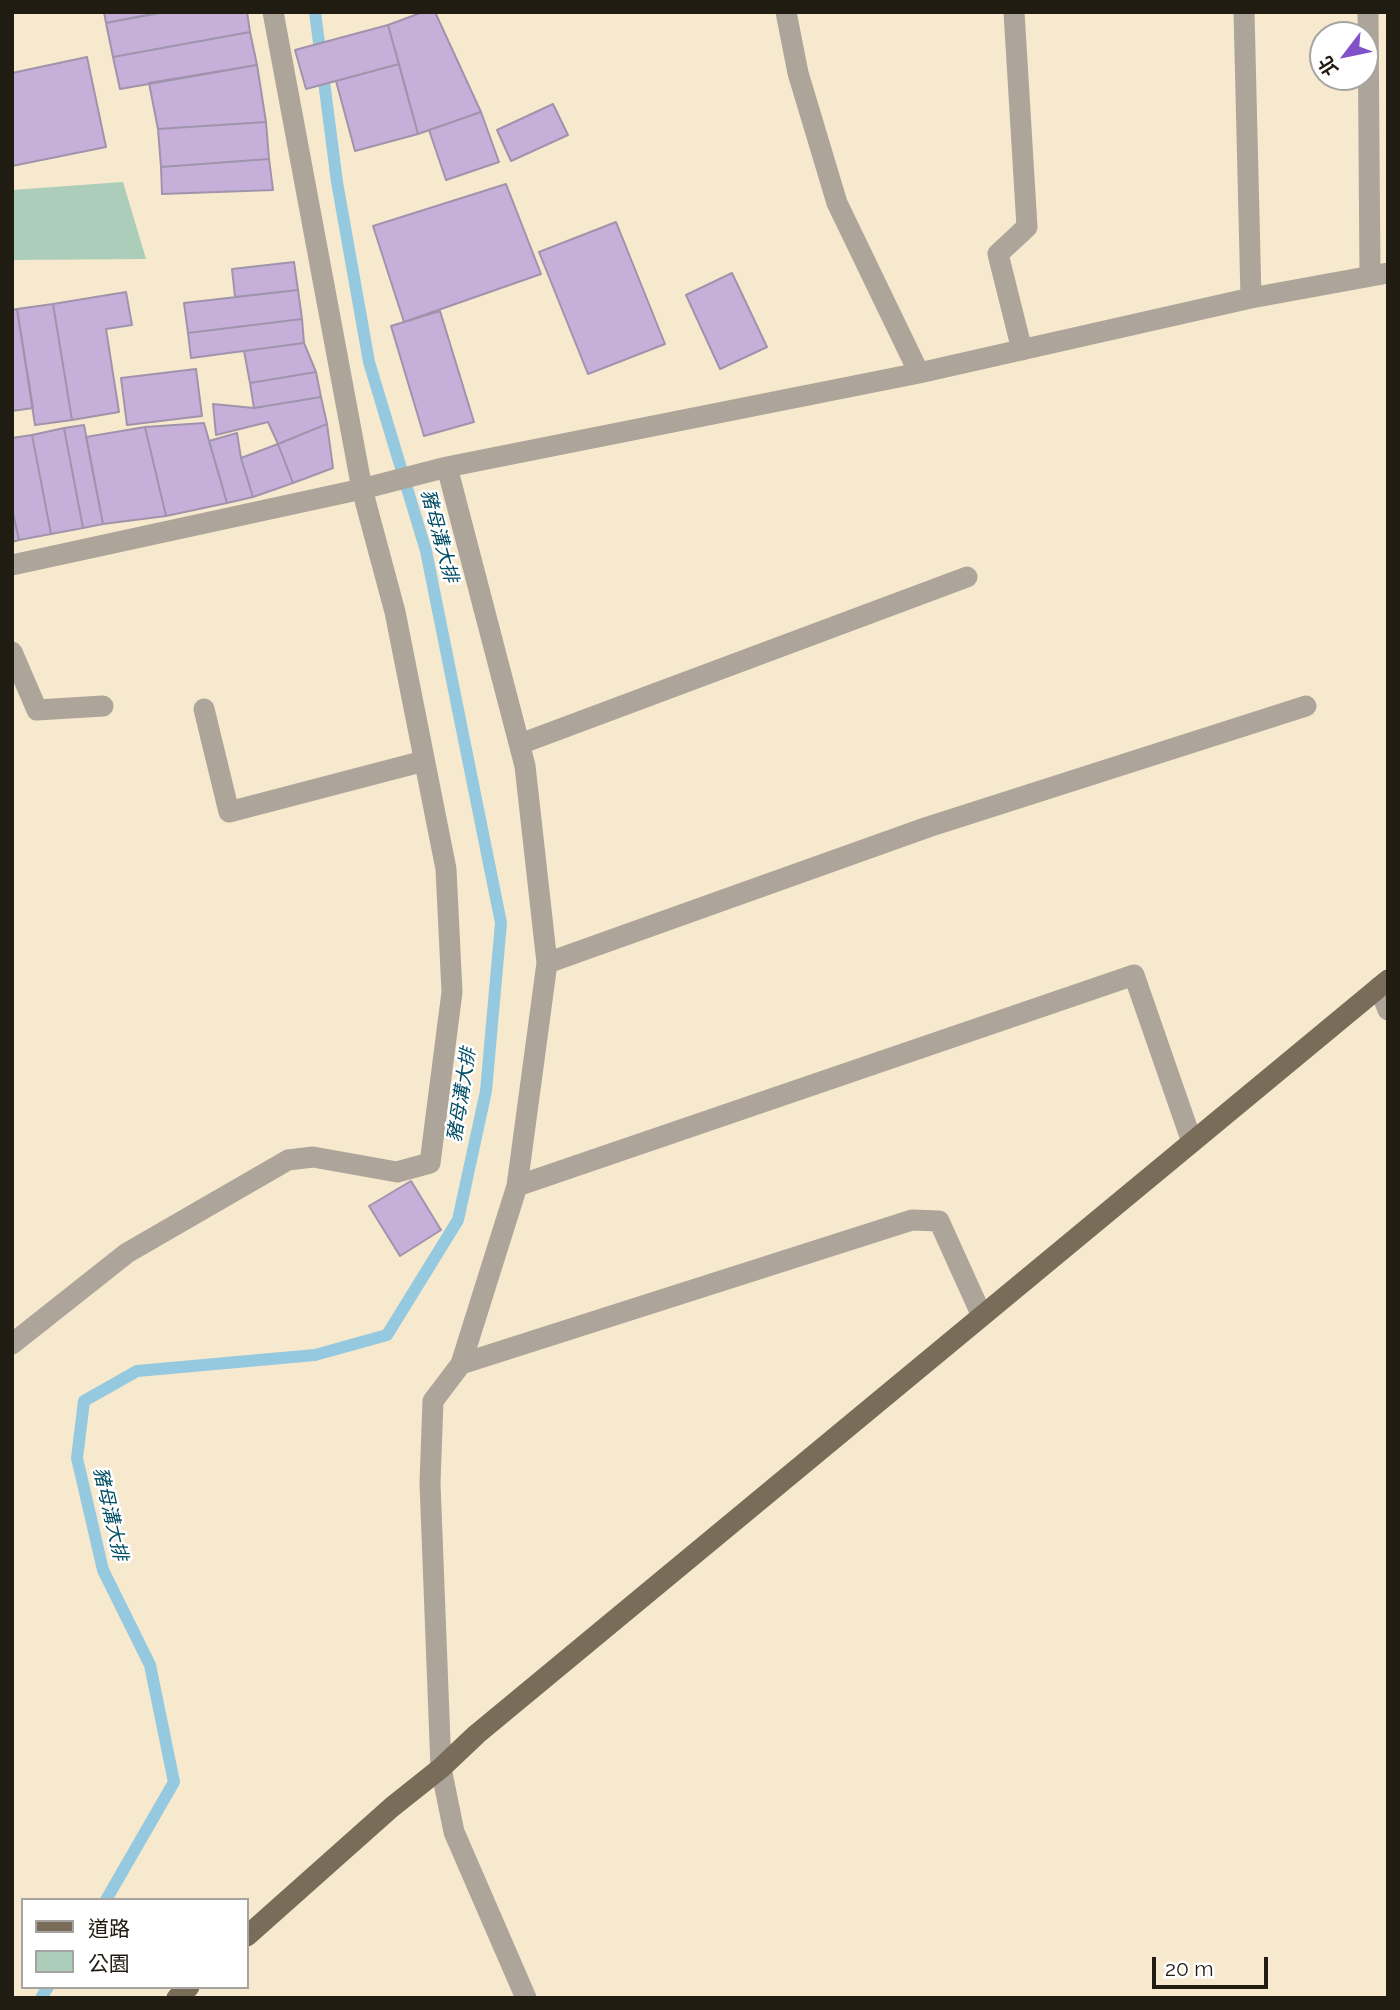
<!DOCTYPE html>
<html>
<head>
<meta charset="utf-8">
<style>
	body { margin:0 }
	#map { position:relative; width:1400px; height:2010px; overflow:hidden; background:#f7e9ce; font-family:Raleway,"Noto Sans TC",sans-serif }
	canvas { display:block }
	.frame { position:absolute; inset:0; border:14px solid #211c12; pointer-events:none }
	.legend { position:absolute; left:21px; top:1898px; width:228px; height:91px; box-sizing:border-box; background:#fff; border:2px solid #a6a4a0; margin:0; padding:9px 12px; list-style:none; font-size:21px; color:#211c12 }
	.legend li { display:flex; align-items:center; gap:14px; height:35px }
	.legend b { width:35px; border:2px solid #a6a4a0 }
	.north { position:absolute; left:1309px; top:21px; width:70px; height:70px; box-sizing:border-box; background:#fff; border:2px solid #a6a4a0; border-radius:50%; rotate:238deg; font-size:19px; font-weight:700; line-height:28px; text-align:center; color:#211c12 }
	.north::after { content:''; display:block; margin:auto; width:24px; height:32px; background:#8051c9; clip-path:polygon(50% 0,100% 100%,50% 72%,0 100%) }
	.scale { position:absolute; left:1152px; top:1957px; width:116px; height:32px; box-sizing:border-box; border:4px solid #211c12; border-top:0; padding-left:9px; font-size:21px; line-height:24px; white-space:nowrap; color:#211c12; -webkit-text-stroke:5px #fff; paint-order:stroke }
</style>
</head>
<body>
<div id="map">
<canvas width="1400" height="2010"></canvas>
<div class="frame"></div>
<ul class="legend">
<li><b style="height:9px;background:#796c59"></b>道路</li>
<li><b style="height:19px;background:#accdb9"></b>公園</li>
</ul>
<div class="north">北</div>
<div class="scale">20 m</div>
</div>
<script>
const g = document.querySelector('canvas').getContext('2d');
g.lineJoin = 'round';
function fillPath(path, color) { g.fillStyle = color; g.fill(path, 'evenodd'); }
function trace(path, color, width, dash) { g.strokeStyle = color; g.lineWidth = width; g.lineCap = dash ? 'butt' : 'round'; g.setLineDash(dash || []); g.stroke(path); }
function drawText(font, color, halo, rows, align = 'center') {
  g.font = font + ' Raleway,"Noto Sans TC",sans-serif'; g.lineWidth = 5; g.setLineDash([]); g.textBaseline = 'middle'; g.strokeStyle = halo; g.fillStyle = color; for (const [text, x, y, turn = 0] of rows) {
    g.save(); g.translate(x, y); g.rotate((+turn || 0) * Math.PI / 180); g.textAlign = isNaN(turn) ? turn : align; if (halo) g.strokeText(text, 0, 0); g.fillText(text, 0, 0); g.restore();
  }
}
fillPath(new Path2D(`
	M123 182 146 259 12 260V190Z`), '#accdb9');
trace(new Path2D(`
	M106 1900 174 1782 150 1665 103 1570 77 1458 84 1401 137 1371 315 1355 387 1335 458 1220 486 1091 501 923 426 551 369 362 337 182 315 12
	M41 1998 48 1987`), '#95c9e0', 12);
const building = new Path2D(`
	M104 12H160V13L106 23Z
	M247 12 250 32 113 57 106 23 162 12Z
	M423 12H435L481 112 418 134 388 25Z
	M388 25 399 64 306 89 295 50Z
	M250 32 257 65 120 89 113 57Z
	M87 57 106 147 12 166V73Z
	M399 64 418 134 355 151 336 81Z
	M257 65 266 122 158 129 149 83Z
	M553 104 568 135 511 161 497 130Z
	M481 112 499 162 446 180 429 130Z
	M266 122 269 159 161 167 158 129Z
	M269 159 273 190 162 194 161 167Z
	M506 184 541 274 404 322 373 226Z
	M616 222 665 344 588 374 539 252Z
	M294 262 298 290 235 297 232 269Z
	M732 273 767 347 720 369 686 295Z
	M298 290 302 319 188 333 184 303Z
	M126 292 132 325 106 329 119 412 72 420 53 304Z
	M53 304 72 420 35 425 17 309Z
	M17 309 33 408 12 411V310Z
	M440 311 474 422 424 436 391 326Z
	M302 319 304 343 191 358 188 333Z
	M304 343 316 372 250 383 244 351Z
	M196 369 202 416 127 425 121 378Z
	M316 372 321 397 254 408 250 383Z
	M321 397 327 424 278 444 268 422 216 435 213 404 254 408Z
	M204 423 227 503 166 516 145 427Z
	M327 424 333 468 293 483 278 444Z
	M84 425 103 524 83 528 64 428Z
	M145 427 166 516 103 524 86 437Z
	M64 428 83 528 51 534 32 435Z
	M237 433 241 458 253 497 227 503 209 441Z
	M32 435 51 534 19 540 12 509V438Z
	M278 444 293 483 253 497 241 458Z
	M12 509 19 540 12 542Z
	M411 1181 441 1230 400 1256 369 1206Z`);
fillPath(building, '#c6b0da');
trace(building, '#a093ac', 2);
trace(new Path2D(`
	M786 12 798 73 837 203 919 373
	M1014 12 1027 227 998 254 1022 350
	M1244 12 1251 298
	M1368 12 1370 276
	M447 467 525 766 547 963 517 1186 461 1364 433 1401 430 1483 441 1768 454 1832 526 1998
	M12 565 362 489 447 467 919 373 1251 298 1388 273
	M12 652 37 710 103 706
	M204 709 229 812 424 761
	M520 744 967 577
	M547 963 928 827 1306 706
	M1379 987 1388 1010
	M517 1186 1134 975 1192 1142
	M12 1344 127 1253 288 1160 313 1157 397 1172 430 1163 452 992 446 869 395 612 362 489 273 12
	M461 1364 912 1220 939 1221 982 1316`), '#ada59a', 21);
trace(new Path2D(`
	M247 1936 392 1807 441 1768 477 1734 1388 980
	M177 1998 189 1987`), '#796c59', 21);
drawText('italic 19px', '#004d64', '#fff', [
	["豬母溝大排",439,536,75],
	["豬母溝大排",462,1095,-81],
	["豬母溝大排",110,1514,77]
]);
</script>
</body>
</html>
